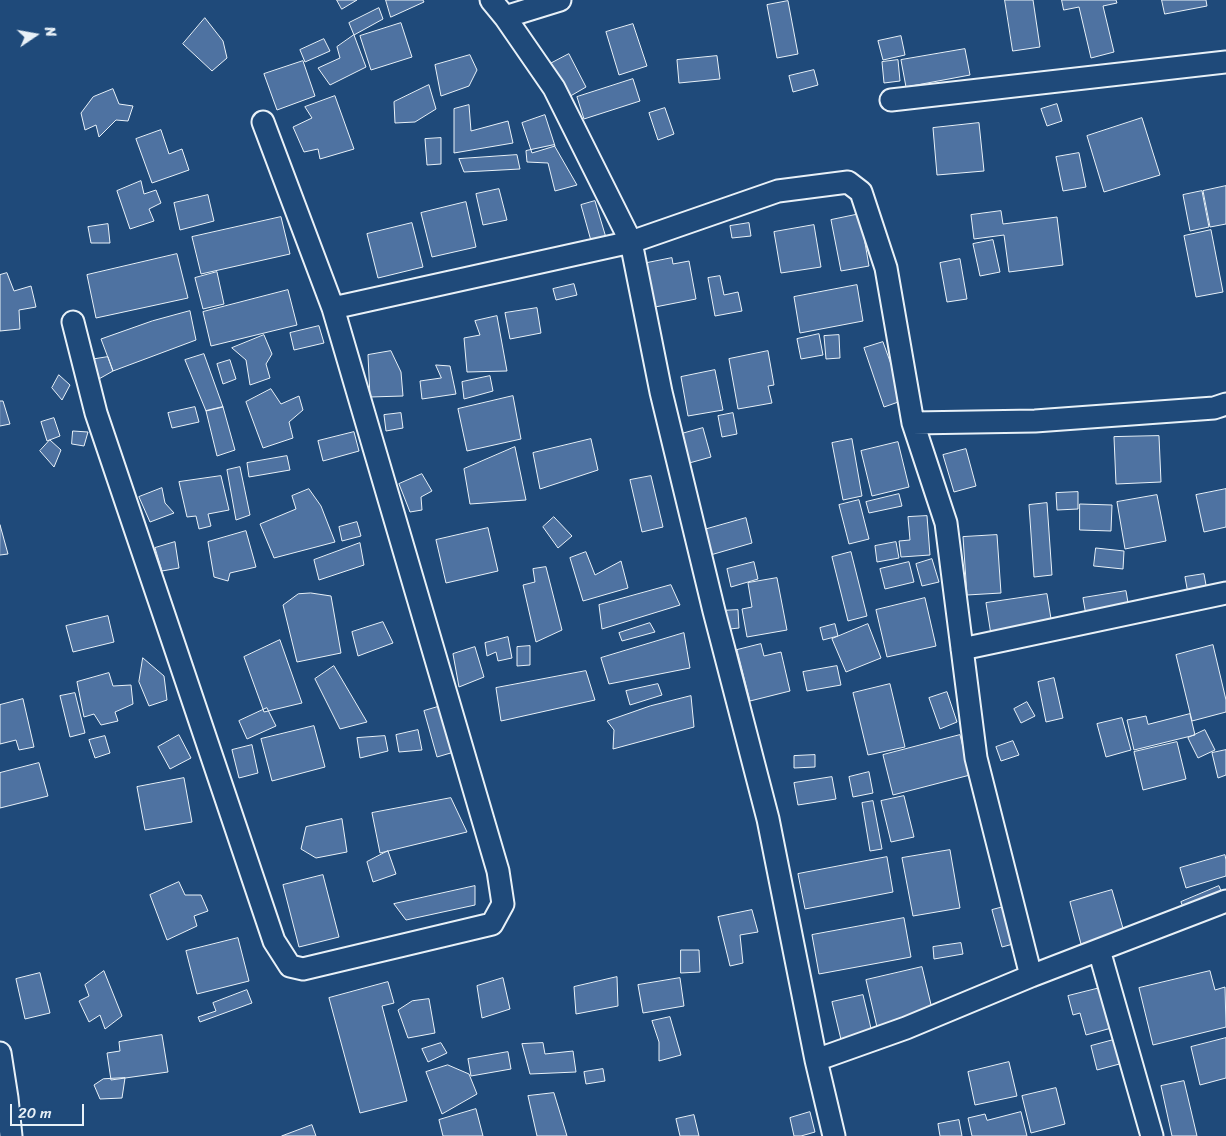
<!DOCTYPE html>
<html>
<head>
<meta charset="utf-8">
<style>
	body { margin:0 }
	#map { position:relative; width:1226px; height:1136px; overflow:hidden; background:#1f4a7a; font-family:Sriracha,sans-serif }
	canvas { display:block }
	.north { position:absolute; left:10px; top:10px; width:50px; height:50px; -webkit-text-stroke:4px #1f4a7a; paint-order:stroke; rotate:78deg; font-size:14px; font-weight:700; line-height:20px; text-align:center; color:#e8f1f8 }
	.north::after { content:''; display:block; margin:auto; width:18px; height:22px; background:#e8f1f8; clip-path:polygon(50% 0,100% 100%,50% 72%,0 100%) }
	.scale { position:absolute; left:10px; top:1104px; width:74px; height:22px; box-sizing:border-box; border:2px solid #e8f1f8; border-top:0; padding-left:6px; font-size:15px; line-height:18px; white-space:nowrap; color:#e8f1f8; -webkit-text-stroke:4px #1f4a7a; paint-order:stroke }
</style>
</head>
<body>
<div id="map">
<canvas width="1226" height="1136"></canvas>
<div class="north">N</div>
<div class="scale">20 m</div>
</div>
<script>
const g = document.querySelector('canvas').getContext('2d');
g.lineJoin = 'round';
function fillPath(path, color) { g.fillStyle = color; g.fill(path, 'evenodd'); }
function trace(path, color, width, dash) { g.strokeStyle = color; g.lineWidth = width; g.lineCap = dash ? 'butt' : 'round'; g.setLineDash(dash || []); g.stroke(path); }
const building = new Path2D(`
	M337 0H357L342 9Z
	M386 0H423L424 2 391 17Z
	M1005 0H1033L1040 47 1013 51Z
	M1062 0H1116L1117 3 1103 6 1114 52 1091 58 1079 7 1064 10Z
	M1162 0H1206L1207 6 1165 14Z
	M788 1 798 54 777 58 767 5Z
	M379 8 383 19 354 35 349 23Z
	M205 18 223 41 227 58 212 71 183 44Z
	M401 23 412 57 371 70 360 36Z
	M633 24 647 66 619 75 606 32Z
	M354 35 366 67 330 85 318 68 340 58 337 47Z
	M901 36 905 55 883 60 878 41Z
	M324 39 330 51 305 62 300 50Z
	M965 49 970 75 906 87 901 60Z
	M569 54 586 87 567 98 550 64Z
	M470 55 477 70 469 86 441 96 435 65Z
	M717 56 720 79 679 83 677 60Z
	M898 60 900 81 884 83 882 62Z
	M303 61 315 96 277 110 264 74Z
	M814 70 818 85 793 92 789 76Z
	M633 79 640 101 584 119 577 97Z
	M429 85 436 109 415 122 395 123 394 102Z
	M113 89 119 104 133 106 128 121 116 120 99 137 96 125 85 130 81 113 93 97Z
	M335 96 354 149 320 159 318 149 304 152 293 127 312 118 305 107Z
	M1057 104 1062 121 1047 126 1041 109Z
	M469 105 471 131 508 121 513 143 454 153V109Z
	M665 108 674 134 658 140 649 113Z
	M545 115 555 146 532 153 522 123Z
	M1142 118 1160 175 1104 192 1087 136Z
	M979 123 984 171 937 175 933 128Z
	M161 130 169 154 182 149 189 170 152 183 136 139Z
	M441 138V164L427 165 425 139Z
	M554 145 577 185 555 191 548 163 527 162 526 151Z
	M1079 153 1086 187 1063 191 1056 157Z
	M517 155 520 169 464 172 459 159Z
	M141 181 144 194 156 190 161 203 149 209 154 221 130 229 117 191Z
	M1226 186V224L1210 227 1203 191Z
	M499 189 507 220 483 225 476 194Z
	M1202 191 1209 227 1190 231 1183 195Z
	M208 195 214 221 180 230 174 203Z
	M595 201 610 251 595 255 581 205Z
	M466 202 476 247 432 257 421 213Z
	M1001 211 1003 224 1057 217 1063 265 1009 272 1004 235 974 239 971 215Z
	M860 214 869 266 841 271 831 220Z
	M281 217 290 254 201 274 192 237Z
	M412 223 423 267 378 278 367 234Z
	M749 223 751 236 732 238 730 226Z
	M108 224 110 243H91L88 227Z
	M814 225 821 267 781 273 774 232Z
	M1211 230 1223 292 1196 297 1184 236Z
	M993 240 1000 272 980 276 973 244Z
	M177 254 188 298 96 318 87 275Z
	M672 258 673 264 689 261 696 299 650 308 642 264Z
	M960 259 967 299 947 302 940 263Z
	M217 272 224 304 203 309 195 278Z
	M7 273 14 291 31 286 36 307 19 310 20 329 0 331V275Z
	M720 276 724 295 738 292 742 311 715 316 708 278Z
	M574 284 577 295 556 300 553 289Z
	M857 285 863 321 800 333 794 297Z
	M288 290 297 325 211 346 203 312Z
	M537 308 541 333 510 339 505 313Z
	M190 311 196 340 113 371 101 339 152 321Z
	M497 316 507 371 467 372 464 338 480 335 475 321Z
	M319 326 324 343 294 350 290 333Z
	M819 334 823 355 801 359 797 339Z
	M264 335 272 354 266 364 270 378 250 385 246 360 232 348Z
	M839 335 840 358 826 359 824 336Z
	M883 342 904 400 884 407 864 348Z
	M391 351 401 372 403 396 370 397 368 355Z
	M768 351 774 385 768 386 772 403 738 409 729 359Z
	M204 354 223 407 206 411 185 360Z
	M108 357 113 371 97 380 89 360Z
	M230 360 236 379 223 384 217 364Z
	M436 365 450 366 456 394 422 399 420 381 441 378Z
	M715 370 723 410 688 416 681 377Z
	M59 375 70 385 62 400 52 388Z
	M490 376 493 391 464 399 462 382Z
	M271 389 281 404 299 396 303 410 289 422 293 438 263 448 246 402Z
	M513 396 521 439 467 451 458 409Z
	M0 401H3L10 424 0 426Z
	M195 407 199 422 172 428 168 413Z
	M223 407 235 450 217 456 206 411Z
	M401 413 403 428 386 431 384 415Z
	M733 413 737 434 722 437 718 416Z
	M54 418 60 436 47 441 41 422Z
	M703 428 711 457 682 465 674 436Z
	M73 431 88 432 84 446 72 444Z
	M354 432 359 451 323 461 318 441Z
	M1159 436 1161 482 1116 484 1114 437Z
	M591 439 598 470 540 489 533 453Z
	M852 439 862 496 843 500 832 443Z
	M50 440 61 450 54 467 40 451Z
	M898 442 909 487 872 496 861 451Z
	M515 447 526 500 470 504 464 469Z
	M966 449 976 486 954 492 943 455Z
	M287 456 290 470 249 477 247 463Z
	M240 467 250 515 236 520 227 470Z
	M422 474 432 491 421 497 422 510 410 512 399 484Z
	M221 476 229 510 208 514 211 526 199 529 196 516 187 517 179 482Z
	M651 476 663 527 642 532 630 480Z
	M162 488 165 503 174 513 150 522 139 497Z
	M309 489 321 506 335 542 274 558 260 524 296 509 292 496Z
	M1226 489V527L1204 532 1196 495Z
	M1078 492V509L1057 510 1056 493Z
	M899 494 902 506 869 513 866 502Z
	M1157 495 1166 541 1125 549 1117 502Z
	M859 500 869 539 849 544 839 505Z
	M1047 503 1052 575 1034 577 1029 505Z
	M1080 504 1112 505 1111 531 1080 530Z
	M927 516 930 555 901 557 899 541 910 540 908 517Z
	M554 517 572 536 558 548 543 527Z
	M746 518 752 543 707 556 700 531Z
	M357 522 361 536 342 541 339 527Z
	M0 525 8 554 0 555Z
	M488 528 498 571 446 583 436 540Z
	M246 531 256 567 230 573 228 581 214 577 208 542Z
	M997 535 1001 593 967 595 963 537Z
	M175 542 179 568 162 571 155 548Z
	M896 542 899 558 877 562 875 546Z
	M360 543 364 565 319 580 314 560Z
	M1096 548 1124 551 1123 569 1094 566Z
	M586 552 595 575 621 561 628 588 583 601 570 558Z
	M851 552 867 616 848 621 832 557Z
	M932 559 939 582 922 586 916 564Z
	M754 562 758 579 731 587 727 569Z
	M909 562 914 582 885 589 880 569Z
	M546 567 562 630 536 642 523 585 535 582 533 569Z
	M1204 574 1208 596 1189 599 1185 577Z
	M777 578 787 630 747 637 742 609 752 607 748 583Z
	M671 585 680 605 602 629 599 605Z
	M1126 591 1130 614 1087 621 1083 598Z
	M311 593 331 596 341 653 297 662 283 605 298 594Z
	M1047 594 1053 631 992 641 986 603Z
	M925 598 936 646 887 657 876 610Z
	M738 610 739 628 721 630 720 611Z
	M108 616 114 642 73 652 66 626Z
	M383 622 393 643 358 656 352 632Z
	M650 623 655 632 622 641 619 633Z
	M835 624 838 636 823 640 820 628Z
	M868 624 881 658 846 672 832 639Z
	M684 633 690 668 609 684 601 658Z
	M508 637 512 658 498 661 496 652 487 656 485 643Z
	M280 640 302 703 264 712 244 657Z
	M761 644 764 656 781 652 790 691 750 701 737 650Z
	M1213 645 1226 700V712L1192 721 1176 655Z
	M530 646V665L517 666V647Z
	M475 647 484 677 459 687 453 654Z
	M143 658 164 676 167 700 149 706 139 682Z
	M334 666 367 722 340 729 315 679Z
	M837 666 841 685 807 691 803 672Z
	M586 671 595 700 501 721 496 688Z
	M109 673 113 686 131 685 133 704 115 712 118 721 101 725 94 714 84 717 77 682Z
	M1054 678 1063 718 1046 722 1038 682Z
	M658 684 662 695 630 705 626 691Z
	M890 684 905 747 868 755 853 693Z
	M947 692 957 722 940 729 929 698Z
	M75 693 85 733 70 737 60 696Z
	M691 696 694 727 613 749 614 730 607 721 650 706Z
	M23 699 34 747 19 750 16 740 0 744V705Z
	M1027 702 1035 716 1021 723 1014 709Z
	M441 706 454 752 437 757 424 711Z
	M267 708 276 726 247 739 239 721Z
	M1190 714 1195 735 1134 750 1127 720 1146 716 1148 724Z
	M1122 718 1131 750 1106 757 1097 724Z
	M314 726 325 767 272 781 261 739Z
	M418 730 422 750 399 752 396 735Z
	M1205 730 1215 750 1198 758 1188 738Z
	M179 735 191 758 170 769 158 747Z
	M960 735 970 775 893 795 883 755Z
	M105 736 110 753 95 758 89 740Z
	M385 736 388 751 360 758 357 738Z
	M1013 741 1019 755 1001 761 996 747Z
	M1177 742 1186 779 1143 790 1134 752Z
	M252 745 258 773 239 778 232 750Z
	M1226 750V775L1218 778 1212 753Z
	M815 755V767L794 768V756Z
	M39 763 48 796 0 808V773Z
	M869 772 873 793 853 797 849 777Z
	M832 777 836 799 798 805 794 783Z
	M184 778 192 822 145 830 137 787Z
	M904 796 914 837 891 842 881 801Z
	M451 798 467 832 380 853 372 813Z
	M873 801 882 849 870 851 862 803Z
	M342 819 347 852 316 858 301 849 306 827Z
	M950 850 960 908 913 916 902 858Z
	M388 851 396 874 373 882 367 862Z
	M1225 855 1226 860V876L1186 888 1180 868Z
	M887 857 893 892 805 909 798 874Z
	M323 875 339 937 299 947 283 885Z
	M179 882 185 895H201L208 911 194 916 197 926 167 940 150 895Z
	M475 886V905L406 920 394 904Z
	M1219 886 1226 902 1189 922 1181 902Z
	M1112 890 1124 932 1081 944 1070 902Z
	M1015 904 1024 941 1002 947 992 910Z
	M752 910 758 932 740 935 743 963 730 966 718 917Z
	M904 918 911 957 819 974 812 935Z
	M238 938 249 981 197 994 186 951Z
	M961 943 963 954 934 959 933 947Z
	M681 950H699L700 972 681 973Z
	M922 967 933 1013 877 1027 866 980Z
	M104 971 122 1016 105 1029 100 1015 89 1022 79 1001 89 996 85 985Z
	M1210 971 1215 990 1225 987 1226 1027 1153 1045 1139 988Z
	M40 973 50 1013 25 1019 16 979Z
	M617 977 618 1006 576 1014 574 987Z
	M503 978 510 1009 482 1018 477 986Z
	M680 978 684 1006 643 1013 638 985Z
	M388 982 394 1003 382 1006 407 1101 360 1113 329 998Z
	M1104 987 1115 1027 1086 1035 1080 1013 1073 1015 1068 996Z
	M247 990 252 1003 200 1022 198 1017 216 1011 213 1003Z
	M863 995 875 1045 844 1052 832 1002Z
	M429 999 435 1033 408 1038 398 1010 412 1001Z
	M670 1017 681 1055 659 1061V1042L652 1021Z
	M162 1035 168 1072 111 1080 107 1053 120 1051 119 1042Z
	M1121 1038 1127 1062 1097 1070 1091 1046Z
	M1226 1038V1078L1200 1085 1191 1047Z
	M441 1043 447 1053 428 1062 422 1049Z
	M543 1043 545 1054 573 1051 576 1072 530 1074 522 1044Z
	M508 1052 511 1069 471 1076 468 1059Z
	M1009 1062 1017 1096 975 1105 968 1072Z
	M448 1065 469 1074 477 1094 442 1114 426 1072Z
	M603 1069 605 1081 586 1084 584 1072Z
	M125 1078 122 1098 100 1099 94 1085 103 1079Z
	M1184 1081 1197 1136H1172L1161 1086Z
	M1056 1088 1065 1124 1031 1133 1022 1096Z
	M554 1093 567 1136H537L528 1096Z
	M476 1109 483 1136H443L439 1120Z
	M810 1112 815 1132 801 1136H794L790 1118Z
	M1021 1112 1027 1136H972L968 1118 985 1114 987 1120Z
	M694 1115 699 1136H680L676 1119Z
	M959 1120 962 1136H940L938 1124Z
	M312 1125 316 1136H282Z`);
fillPath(building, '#4e72a1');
trace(building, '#e8f1f8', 1);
const minor = new Path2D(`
	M491 0 505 17 554 88 631 242 661 392 714 611 768 819 816 1060 834 1136
	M505 17 560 0
	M891 100 1226 62
	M333 308 631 242 778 191 848 182 861 192 886 268 913 423 1035 421 1214 408 1226 404
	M73 322 96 413 274 941 290 966 303 969 492 924 503 904 498 871 333 308 263 122
	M913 423 946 523 976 758 1031 976
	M962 649 1226 593
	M1099 950 1152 1136
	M0 1053 7 1098 11 1136
	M816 1060 906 1028 1031 976 1226 901`);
trace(minor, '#e8f1f8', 25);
trace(minor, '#1f4a7a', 21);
</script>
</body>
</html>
